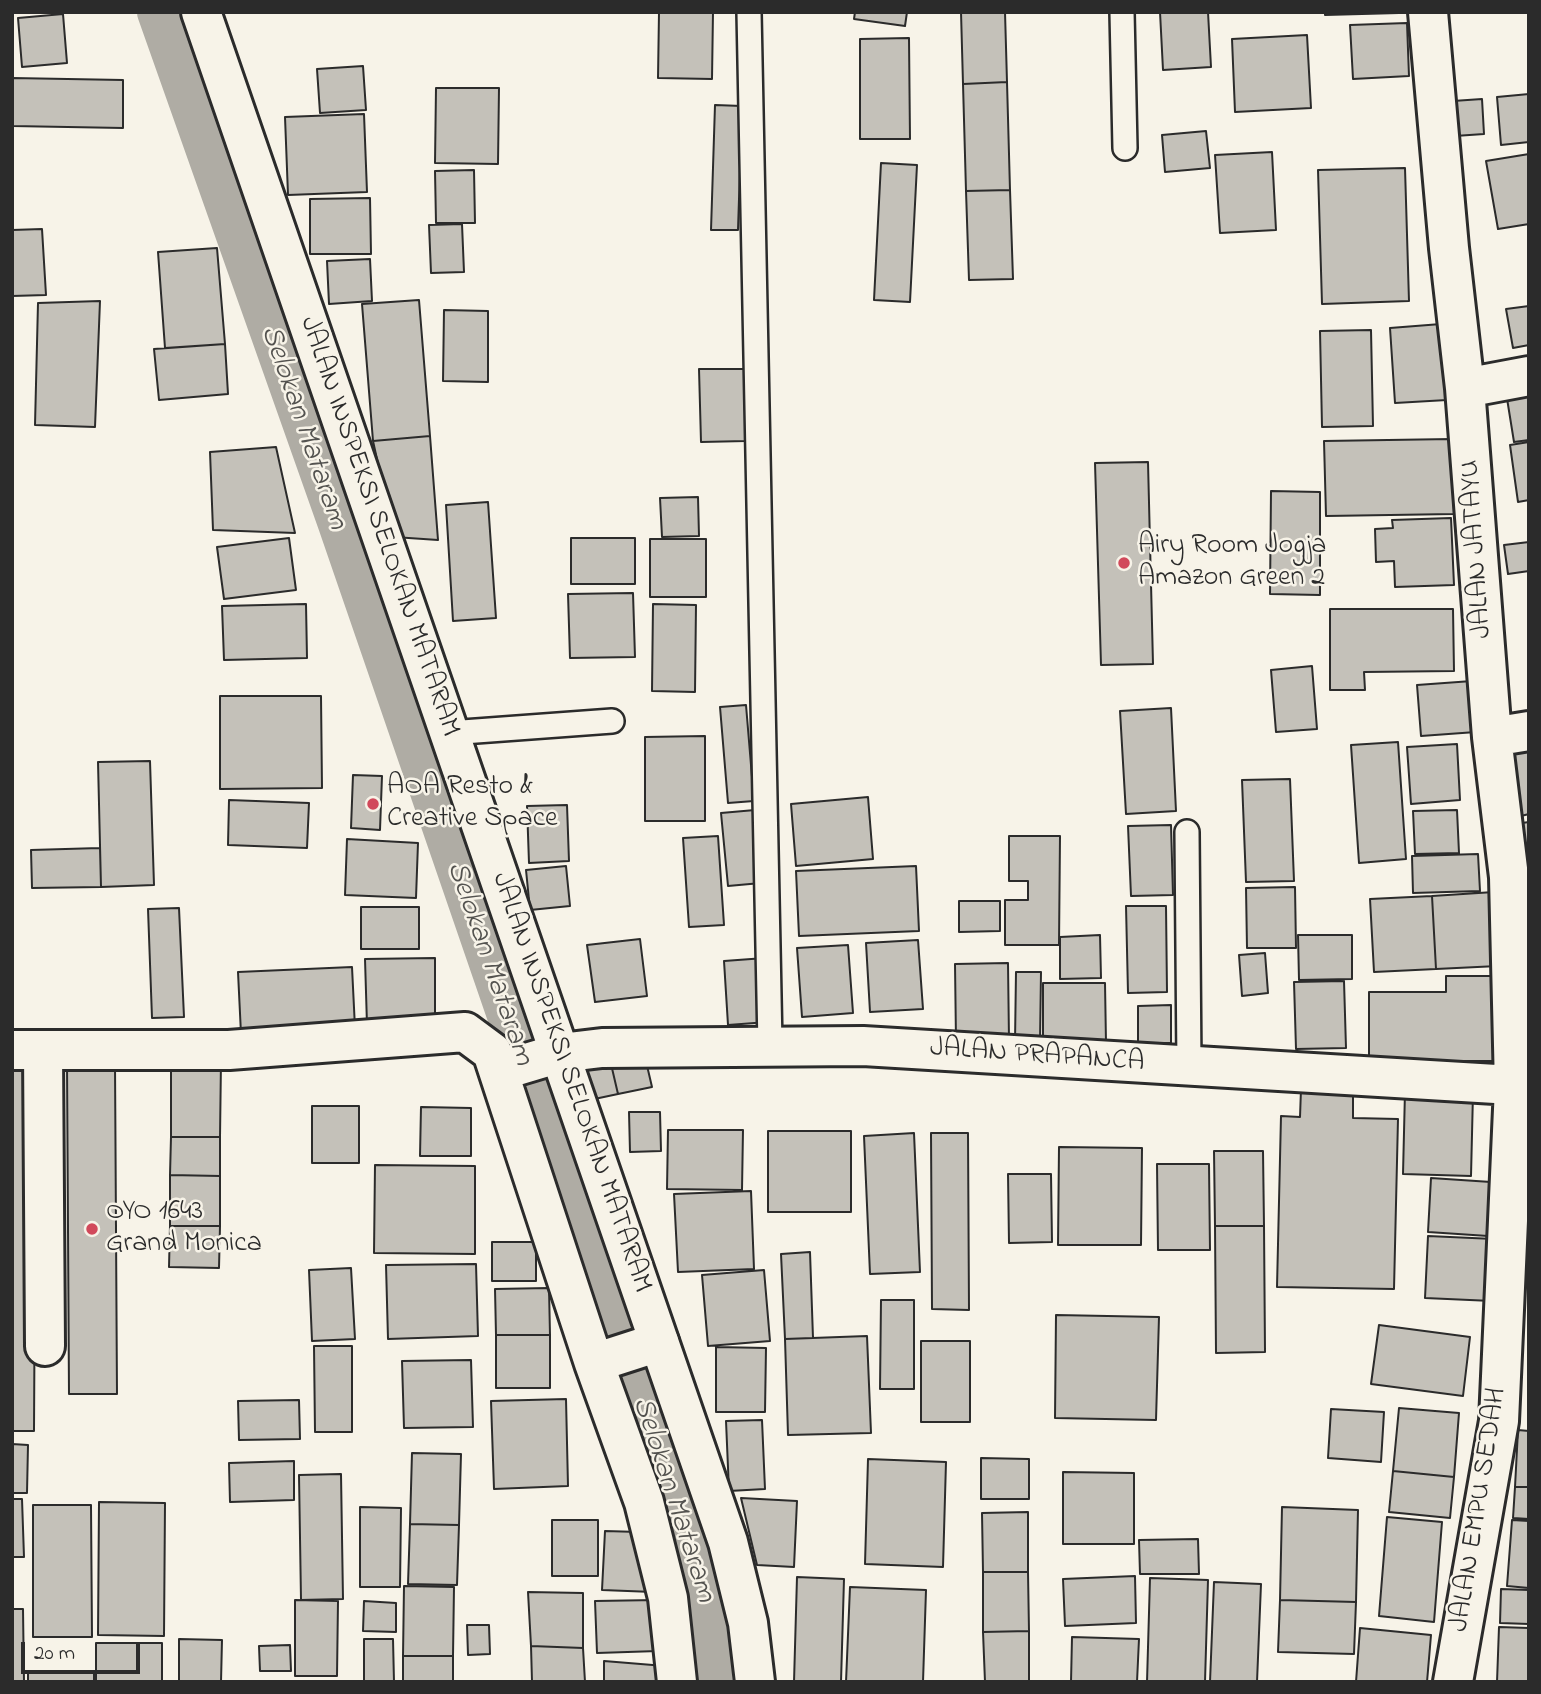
<!DOCTYPE html>
<html>
<head>
<meta charset="utf-8">
<style>
	body { margin:0 }
	#map { position:relative; width:1541px; height:1694px; overflow:hidden; background:#f7f3e8; font-family:"Indie Flower",sans-serif }
	canvas { display:block }
	.frame { position:absolute; inset:0; border:14px solid #2b2b2b; pointer-events:none }
	.scale { position:absolute; left:21px; top:1642px; width:119px; height:32px; box-sizing:border-box; border:4px solid #2b2b2b; border-top:0; padding-left:9px; font-size:21px; line-height:24px; white-space:nowrap; color:#2b2b2b; -webkit-text-stroke:5px #f7f3e8; paint-order:stroke }
</style>
</head>
<body>
<div id="map">
<canvas width="1541" height="1694"></canvas>
<div class="frame"></div>
<div class="scale">20 m</div>
</div>
<script>
const g = document.querySelector('canvas').getContext('2d');
g.lineJoin = 'round';
function trace(path, color, width, dash) { g.strokeStyle = color; g.lineWidth = width; g.lineCap = dash ? 'butt' : 'round'; g.setLineDash(dash || []); g.stroke(path); }
function fillPath(path, color) { g.fillStyle = color; g.fill(path, 'evenodd'); }
function drawText(font, color, halo, rows, align = 'center') {
  g.font = font + ' "Indie Flower",sans-serif'; g.lineWidth = 5; g.setLineDash([]); g.textBaseline = 'middle'; g.strokeStyle = halo; g.fillStyle = color; for (const [text, x, y, turn = 0] of rows) {
    g.save(); g.translate(x, y); g.rotate((+turn || 0) * Math.PI / 180); g.textAlign = isNaN(turn) ? turn : align; if (halo) g.strokeText(text, 0, 0); g.fillText(text, 0, 0); g.restore();
  }
}
trace(new Path2D(`
	M158 12 339 524 707 1594 712 1682`), '#afaca4', 42);
const building = new Path2D(`
	M659 12H713L712 79 658 78Z
	M855 12H907L905 26 854 19Z
	M961 12H1005L1007 82 963 84Z
	M1160 12H1208L1211 67 1163 70Z
	M1325 12H1399V13L1325 15Z
	M63 14 67 63 22 67 18 18Z
	M1407 23 1409 76 1353 79 1350 25Z
	M1307 35 1311 108 1235 112 1232 39Z
	M909 38 910 139H860V39Z
	M363 66 366 110 320 113 317 69Z
	M12 78 123 80V128L12 126Z
	M1007 82 1010 190 966 191 963 84Z
	M436 88H499L498 164 435 163Z
	M1529 94V142L1501 145 1497 97Z
	M1482 99 1484 134 1455 136 1453 101Z
	M715 105 742 106 738 230H711Z
	M364 114 367 192 288 195 285 117Z
	M1206 131 1210 168 1165 172 1162 135Z
	M1272 152 1276 230 1220 233 1215 155Z
	M1529 154V224L1498 229 1486 161Z
	M881 163 917 165 910 302 874 300Z
	M1405 168 1409 301 1322 304 1318 170Z
	M474 170 475 223H436L435 171Z
	M1010 190 1013 279 969 280 966 191Z
	M370 198 371 254H310V199Z
	M462 224 464 272 431 273 429 225Z
	M42 229 46 295 12 296V230Z
	M217 248 225 344 165 348 158 252Z
	M370 259 372 301 329 304 327 261Z
	M419 300 430 436 373 441 362 304Z
	M100 301 95 427 35 425 38 303Z
	M1529 306V345L1513 348 1506 309Z
	M444 310 488 311V382L443 381Z
	M1441 324 1447 400 1395 403 1390 328Z
	M1371 330 1373 426 1322 427 1320 331Z
	M225 344 228 394 159 400 154 349Z
	M699 369H745L746 441 701 442Z
	M1529 382V440L1514 442 1505 386Z
	M430 436 438 540 394 537 373 441Z
	M1452 439 1454 514 1326 516 1324 441Z
	M1529 442V500L1518 502 1510 445Z
	M276 447 295 533 213 530 210 452Z
	M1148 462 1153 664 1101 665 1095 463Z
	M1271 491 1320 492V595L1270 594Z
	M698 497 699 536 662 537 660 498Z
	M488 502 496 618 453 621 446 505Z
	M1451 518 1454 585 1395 587 1394 561 1376 562 1375 529 1393 528 1392 520Z
	M289 538 296 590 224 599 217 547Z
	M571 538H635V584H571Z
	M650 539H706V597H650Z
	M1529 542V571L1508 574 1504 545Z
	M633 593 635 657 570 658 568 594Z
	M306 604 307 658 224 660 222 606Z
	M653 604 696 605 695 692 652 691Z
	M1330 609H1453L1454 671 1364 672 1365 690H1330Z
	M1312 666 1317 729 1276 732 1271 670Z
	M1472 681 1476 732 1421 736 1417 685Z
	M220 696H321L322 788 220 789Z
	M746 705 754 801 728 803 720 707Z
	M1171 708 1176 811 1126 814 1120 711Z
	M705 736V821H645V737Z
	M1529 736V814L1521 816 1509 739Z
	M1398 742 1406 859 1359 863 1351 745Z
	M1457 744 1460 800 1411 804 1407 747Z
	M150 761 154 885 101 887 98 762Z
	M353 775 382 776 380 830 351 828Z
	M1290 779 1294 881 1246 882 1242 780Z
	M868 797 873 859 796 866 791 804Z
	M229 800 309 803 307 848 228 845Z
	M567 805 569 861 529 863 527 806Z
	M755 810 761 883 728 886 721 813Z
	M1457 810 1459 853 1415 854 1413 811Z
	M1529 822V867L1514 870 1508 825Z
	M1171 825 1173 895 1131 896 1128 826Z
	M718 836 724 925 689 927 683 838Z
	M1009 836H1060L1059 945H1005V900H1028V881H1009Z
	M347 839 418 843 416 898 345 895Z
	M100 848 101 887 32 888 31 850Z
	M1478 854 1480 891 1413 893 1412 856Z
	M566 866 570 906 530 910 526 870Z
	M916 866 919 931 799 936 796 871Z
	M1295 887 1296 948H1247L1246 888Z
	M1494 892 1498 966 1436 969 1432 896Z
	M1432 896 1436 969 1374 972 1370 899Z
	M959 901H1000V931L959 932Z
	M1126 906H1166L1167 992 1128 993Z
	M361 907H419V949H361Z
	M179 908 184 1017 152 1018 148 909Z
	M1100 935 1101 978 1060 979V937Z
	M1298 935H1352V979L1299 980Z
	M640 939 647 996 595 1002 587 945Z
	M918 940 923 1009 870 1012 866 943Z
	M848 945 853 1013 802 1017 797 948Z
	M1265 953 1268 993 1242 996 1239 955Z
	M435 958V1025H367L365 959Z
	M765 958 768 1022 728 1025 724 961Z
	M1008 963 1009 1040 956 1041 955 964Z
	M352 967 355 1028 241 1034 238 972Z
	M1016 972H1041L1040 1042H1015Z
	M1446 976H1498V1061H1369V992H1446Z
	M1344 981 1346 1048 1296 1049 1294 982Z
	M1043 983H1105L1106 1043 1043 1042Z
	M1171 1005V1043H1138V1006Z
	M645 1057 652 1087 618 1094 611 1064Z
	M171 1059 221 1060 220 1137H171Z
	M67 1063H115L117 1394H69Z
	M611 1064 618 1094 585 1101 578 1071Z
	M12 1068H36L34 1431H12Z
	M1301 1089 1353 1090V1118L1398 1119 1394 1289 1277 1287 1281 1116 1300 1117Z
	M1405 1091 1473 1093 1471 1176 1403 1174Z
	M312 1106H359V1163H312Z
	M421 1107 471 1108V1156H420Z
	M629 1112H660L661 1151 630 1152Z
	M668 1130H743L742 1190 667 1189Z
	M768 1131H851V1212H768Z
	M914 1133 920 1272 870 1274 864 1136Z
	M931 1133H968L969 1310 932 1309Z
	M171 1137H220V1176L170 1175Z
	M1059 1147 1142 1148 1141 1245H1058Z
	M1214 1151H1263L1264 1226H1215Z
	M1157 1164H1209L1210 1250H1158Z
	M375 1165 475 1166V1254L374 1253Z
	M1008 1174H1051L1052 1242 1009 1243Z
	M170 1175 220 1176V1226H170Z
	M1431 1178 1491 1182 1488 1236 1428 1232Z
	M751 1191 754 1269 678 1272 674 1194Z
	M170 1226H220L219 1268 169 1267Z
	M1215 1226H1264L1265 1352 1216 1353Z
	M1428 1236 1494 1239 1492 1301 1425 1298Z
	M492 1242H536V1281H492Z
	M810 1252 813 1338 785 1339 781 1254Z
	M476 1264 478 1336 388 1339 386 1265Z
	M351 1268 355 1339 312 1341 309 1270Z
	M764 1270 770 1341 708 1346 702 1275Z
	M549 1288 550 1335H496L495 1289Z
	M881 1300H914V1389H880Z
	M1056 1315 1159 1317 1156 1420 1055 1418Z
	M1379 1325 1470 1337 1463 1396 1371 1384Z
	M496 1335H550V1388H496Z
	M867 1336 871 1433 788 1435 785 1339Z
	M921 1341H970V1422H921Z
	M314 1346H352V1432H315Z
	M716 1347 766 1348 765 1412H716Z
	M471 1360 473 1427 404 1428 402 1361Z
	M566 1399 568 1486 494 1489 491 1401Z
	M299 1400 300 1439 239 1440 238 1401Z
	M1399 1408 1459 1413 1454 1477 1393 1471Z
	M1331 1409 1384 1412 1381 1462 1328 1458Z
	M762 1420 765 1489 729 1491 726 1421Z
	M1518 1430 1529 1431V1487H1515Z
	M12 1444 28 1445 27 1493H12Z
	M412 1453 461 1454 459 1525 410 1524Z
	M981 1458 1029 1459V1499H981Z
	M868 1459 946 1462 943 1567 865 1564Z
	M294 1461V1500L230 1502 229 1463Z
	M1393 1471 1454 1477 1450 1518 1389 1512Z
	M1063 1472 1134 1473V1544H1063Z
	M341 1474 343 1599 301 1600 299 1475Z
	M1515 1487H1529V1519L1513 1518Z
	M741 1498 797 1501 794 1567 757 1565Z
	M12 1499H22L24 1557H12Z
	M99 1502 165 1503 164 1636 98 1635Z
	M33 1505H91L92 1637H33Z
	M360 1507 401 1508 400 1587H360Z
	M1282 1507 1358 1510 1356 1602 1280 1600Z
	M1028 1512V1572H983L982 1513Z
	M1387 1517 1442 1522 1434 1622 1379 1616Z
	M552 1520H598V1576H552Z
	M1512 1520 1529 1521V1588L1507 1586Z
	M410 1524 459 1525 457 1585 408 1584Z
	M605 1531 639 1532 653 1592 602 1590Z
	M1198 1539 1199 1574H1140L1139 1540Z
	M983 1572H1028L1029 1631 983 1632Z
	M1135 1576 1136 1623 1065 1626 1063 1579Z
	M797 1577 844 1579 841 1682H794Z
	M1150 1578 1208 1580 1205 1682H1147Z
	M1214 1582 1261 1584 1257 1682H1210Z
	M404 1586 454 1587 453 1656H403Z
	M850 1587 926 1590 923 1682H846Z
	M1501 1589 1529 1590V1624L1500 1623Z
	M528 1592 583 1593V1648L531 1646Z
	M295 1600 338 1601 337 1676H295Z
	M657 1600 658 1651 597 1653 595 1601Z
	M1280 1600 1356 1602 1354 1654 1278 1652Z
	M364 1601 396 1603V1632L363 1631Z
	M12 1609H23L24 1682H12Z
	M467 1625H489L490 1654 468 1655Z
	M1499 1627 1529 1628V1682H1497Z
	M1360 1628 1431 1635 1427 1682H1356Z
	M1029 1631V1682H985L983 1632Z
	M1072 1637 1139 1639 1137 1682H1071Z
	M179 1639 222 1640 221 1682H179Z
	M364 1639H393L394 1682H364Z
	M96 1643H162V1682H96Z
	M290 1645 291 1671H260L259 1646Z
	M531 1646 583 1648 585 1682H532Z
	M403 1656H453V1682H403Z
	M604 1661 665 1666 664 1682H604Z
	M28 1672 94 1673V1682H28Z`);
fillPath(building, '#c4c1b9');
trace(building, '#2b2b2b', 2);
const lane = new Path2D(`
	M749 12 770 1045
	M1122 12 1125 148
	M449 733 612 721
	M1187 832 1189 1067`);
const street = new Path2D(`
	M1428 12 1449 248 1465 388 1492 737 1509 877 1514 1087 1499 1421 1453 1682
	M1465 388 1529 376
	M1492 737 1529 731
	M12 1050H229L465 1032 492 1052 594 1363 644 1502 668 1598 677 1682
	M43 1050 45 1346
	M500 1071 560 1053 602 1048 863 1046 1529 1086
	M594 1363 659 1342`);
const secondary = new Path2D(`
	M201 12 728 1542 748 1623 755 1682`);
trace(lane, '#2b2b2b', 28);
trace(street, '#2b2b2b', 44);
trace(secondary, '#2b2b2b', 44);
trace(lane, '#f7f3e8', 23);
trace(street, '#f7f3e8', 38);
trace(secondary, '#f7f3e8', 38);
for (const [x, y, r, color] of [
	[1124,563,7,"#d1495b"],
	[373,804,7,"#d1495b"],
	[92,1229,7,"#d1495b"]
]) { const dot = new Path2D(); dot.arc(x, y, r, 0, 2 * Math.PI); g.fillStyle = color; g.fill(dot); trace(dot, '#f7f3e8', 2.5); }
drawText('28px', '#2b2b2b', '#f7f3e8', [
	["JALAN INSPEKSI SELOKAN MATARAM",378,527,71],
	["JALAN JATAYU",1478,549,-94],
	["JALAN PRAPANCA",1037,1057,4],
	["JALAN INSPEKSI SELOKAN MATARAM",570,1083,71],
	["JALAN EMPU SEDAH",1480,1510,-81]
]);
drawText('28px', '#2b2b2b', '#f7f3e8', [
	["Airy Room Jogja",1138,547],
	["Amazon Green 2",1138,579],
	["AOA Resto &",387,788],
	["Creative Space",387,820],
	["OYO 1643",106,1213],
	["Grand Monica",106,1245]
], 'left');
drawText('italic 30px', '#53524f', '#f7f3e8', [
	["Selokan Mataram",302,428,71],
	["Selokan Mataram",488,964,71],
	["Selokan Mataram",672,1500,72]
]);
</script>
</body>
</html>
